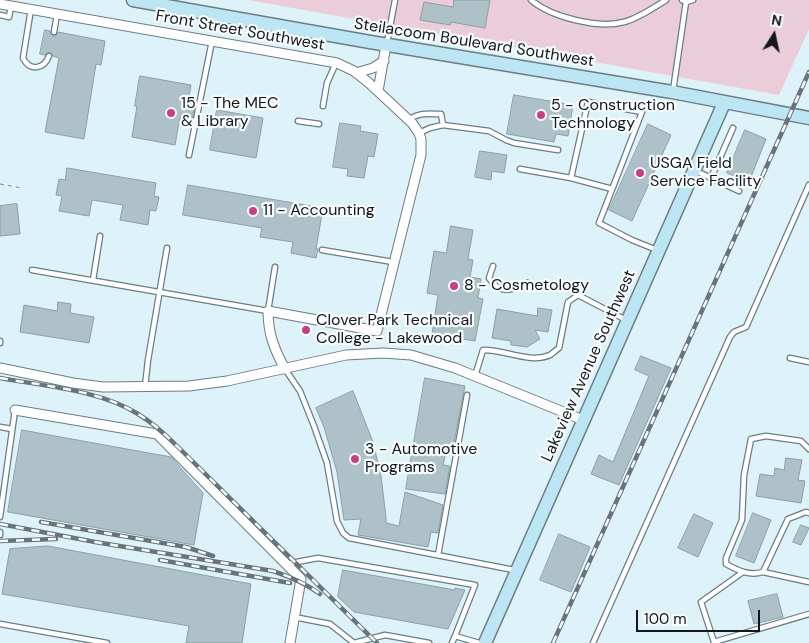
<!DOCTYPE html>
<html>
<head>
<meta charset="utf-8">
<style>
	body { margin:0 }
	#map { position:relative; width:809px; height:643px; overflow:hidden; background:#def2fa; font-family:"DM Sans",sans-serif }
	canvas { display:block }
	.north { position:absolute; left:749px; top:10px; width:50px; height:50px; -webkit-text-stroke:4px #f8fcfe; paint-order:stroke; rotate:10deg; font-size:14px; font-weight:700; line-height:20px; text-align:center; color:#11171a }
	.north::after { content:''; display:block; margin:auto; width:18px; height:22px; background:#11171a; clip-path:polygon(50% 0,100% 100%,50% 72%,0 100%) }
	.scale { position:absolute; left:636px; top:610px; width:124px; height:22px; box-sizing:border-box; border:2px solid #11171a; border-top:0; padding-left:6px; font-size:15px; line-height:18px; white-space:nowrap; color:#11171a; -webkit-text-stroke:4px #f8fcfe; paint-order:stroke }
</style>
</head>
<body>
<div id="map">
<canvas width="809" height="643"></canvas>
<div class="north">N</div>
<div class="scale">100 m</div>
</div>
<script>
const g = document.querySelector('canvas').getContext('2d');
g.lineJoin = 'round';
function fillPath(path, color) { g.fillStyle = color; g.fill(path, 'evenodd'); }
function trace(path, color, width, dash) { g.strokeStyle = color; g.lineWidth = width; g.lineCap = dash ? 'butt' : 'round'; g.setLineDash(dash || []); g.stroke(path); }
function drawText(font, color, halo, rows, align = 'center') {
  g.font = font + ' "DM Sans",sans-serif'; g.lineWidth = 4.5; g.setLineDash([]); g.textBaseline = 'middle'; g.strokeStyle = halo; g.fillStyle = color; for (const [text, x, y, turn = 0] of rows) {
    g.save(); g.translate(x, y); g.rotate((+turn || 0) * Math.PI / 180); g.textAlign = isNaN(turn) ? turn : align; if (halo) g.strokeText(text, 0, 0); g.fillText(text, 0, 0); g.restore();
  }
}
fillPath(new Path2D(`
	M248 0H809V29L779 95Z`), '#ebcdda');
const building = new Path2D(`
	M454 0H490L485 28 451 22 450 25 420 20 424 2 453 7Z
	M45 30 50 31 53 36H56L58 32 105 41 101 65 96 64 84 139 45 132 59 58 53 56 50 52 45 55 40 54Z
	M140 76 191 85 188 103 195 105 192 119 180 117 175 145 132 137 137 106H135Z
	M514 95 573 105 568 136 556 134 554 142 507 134Z
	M217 110 263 118 256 158 210 150Z
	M340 123 361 126 360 131 378 134 374 157 368 156 364 178 347 176 348 169 333 167Z
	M648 124 671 135 632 221 609 210Z
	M745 130 766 139 749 182 727 173Z
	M480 151 507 155 504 173 492 171 491 180 475 177Z
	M67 168 156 183 154 196 159 197 156 211 150 210 148 225 120 220 123 205 92 200 89 216 59 211 62 196 56 195 59 179 65 180Z
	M188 185 323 208 316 249H318L316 258 291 253 293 242 260 237 262 228 183 215Z
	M17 204 20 234 0 236V206Z
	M451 226 473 230 468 259 473 260 470 277 481 279 478 298 483 299 475 341 432 334 438 295 427 293 434 251 446 253Z
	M58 302 71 304 70 313 94 317 89 343 20 332 24 305 57 311Z
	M538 308 552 310 548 332 535 330 540 339 527 347 511 345V341L492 338 497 309 537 316Z
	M641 356 671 368 619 485 591 474 599 455 613 462 649 376 635 370Z
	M425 378 465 386 452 453 446 452 443 465 450 466 445 494 406 489Z
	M353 391 373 442 381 476 386 517V523L399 526 405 492 443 505 438 533 431 532 428 547 358 535 361 519 344 520 337 472 324 427 316 408Z
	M22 430 171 457 203 493 194 545 8 512Z
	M786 458 802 460 798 480 805 481 801 503 756 496 760 474 774 476 775 468 784 470Z
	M753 513 771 520 754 563 736 556Z
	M694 514 713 523 698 557 678 548Z
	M801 525 809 528 801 545 793 542Z
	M559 534 590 547 571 592 540 580Z
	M48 546 251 584 242 643H186L189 626 2 594 10 549Z
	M343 570 455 590V588L465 590 448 629 354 612 338 597Z
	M777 594 783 617 754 624 748 601Z`);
fillPath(building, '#aec1c9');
trace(building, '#8c9ea6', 1);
const lane = new Path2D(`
	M531 0C551 17 598 29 624 22 639 18 653 8 666 0
	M682 0 686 2 693 0
	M31 9 23 58C30 72 44 69 49 56
	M0 15 9 17 11 6
	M54 32 57 14
	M387 43 395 0
	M673 91 686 2
	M323 106 327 83 336 63
	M409 120C418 112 429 114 441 114L443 125
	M298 121 319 124
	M419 133 430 128 443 125 489 131 506 140 514 143 558 150
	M189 155 212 41
	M520 169 571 178 588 102 642 112 599 223 632 240 657 250
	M696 171 739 191
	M571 178 612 189
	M711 178 733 128
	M322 250 393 262
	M493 266 489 278C501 296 511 290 527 283
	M32 270 268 311 275 267
	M93 280 100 236
	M0 343V341
	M790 358 809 362
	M285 369 300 391 314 426 327 463 337 521 343 533 349 538 514 570
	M475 376 483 350C504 349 530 364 550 355 553 353 556 350 559 348L568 302 578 295 626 320
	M145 387 148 360 167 248
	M0 427 12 429
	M809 449 801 441 766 436 751 439 744 475 742 520 726 558V564C739 571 749 576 763 572L788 519 806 512 809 513
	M0 517 15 410
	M0 532V535
	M438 555 467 395
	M286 564 318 558 475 585 455 636 479 643
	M743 572 701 602 714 642 809 614
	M763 572 809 582
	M294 617 330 624 354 643 385 635 429 643
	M0 624 107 643
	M452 643 455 636
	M593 643 730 337 734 332 746 327 809 185`);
const street = new Path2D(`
	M0 4 337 63 354 71 369 83 412 123 419 133 421 139V155L377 331 268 311C268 333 274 349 285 369
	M356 73 373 68 384 61
	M378 91 386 45
	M0 368 73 383 103 387 189 386 227 381 346 355 383 353 411 355 455 368 583 420
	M15 410 157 434 301 579 290 643`);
const secondary = new Path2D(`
	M133 0 370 42 672 92 809 118
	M485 643 724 103`);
trace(lane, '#6b7d84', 7);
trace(street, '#6b7d84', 11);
trace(secondary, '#6b7d84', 15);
trace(new Path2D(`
	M0 184 22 188`), '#7d8a90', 1, [4, 4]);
trace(lane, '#fff', 4.5);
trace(street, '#fff', 9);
trace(secondary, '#bce6f3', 12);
const rail = new Path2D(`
	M0 378C44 386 100 390 138 414 153 423 165 434 177 446L377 643
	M41 522 186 547 213 556
	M0 524 95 542 273 571C291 577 305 583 320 594
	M0 541 56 539
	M160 560 290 583
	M553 643 809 72`);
trace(rail, '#687479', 4.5);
trace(rail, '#f8fcfe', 2.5, [8]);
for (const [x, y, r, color] of [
	[171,113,5,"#c44188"],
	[541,115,5,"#c44188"],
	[640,173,5,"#c44188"],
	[253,211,5,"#c44188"],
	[454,286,5,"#c44188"],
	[306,330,5,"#c44188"],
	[355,459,5,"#c44188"]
]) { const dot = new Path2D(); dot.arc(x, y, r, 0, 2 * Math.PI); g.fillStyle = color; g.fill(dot); trace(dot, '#f8fcfe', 2); }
drawText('16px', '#11171a', '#f8fcfe', [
	["Front Street Southwest",240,31,10],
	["Steilacoom Boulevard Southwest",474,43,9],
	["Lakeview Avenue Southwest",589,366,-66]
]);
drawText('16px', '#11171a', '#f8fcfe', [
	["15 - The MEC",181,104],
	["& Library",181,122],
	["5 - Construction",551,106],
	["Technology",551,124],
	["USGA Field",650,164],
	["Service Facility",650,182],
	["11 - Accounting",263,211],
	["8 - Cosmetology",464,286],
	["Clover Park Technical",316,321],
	["College - Lakewood",316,339],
	["3 - Automotive",365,450],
	["Programs",365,468]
], 'left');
</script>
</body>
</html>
